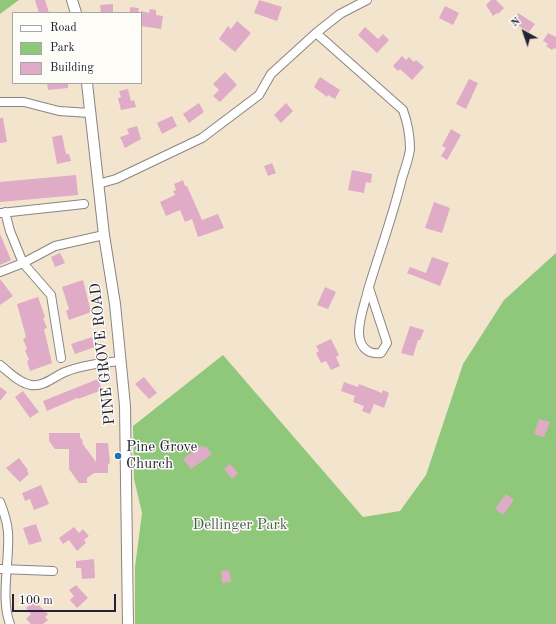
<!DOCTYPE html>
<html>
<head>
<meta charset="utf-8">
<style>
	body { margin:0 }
	#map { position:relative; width:556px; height:624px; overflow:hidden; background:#f3e5cd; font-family:"Old Standard TT",serif }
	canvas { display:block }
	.legend { position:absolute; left:12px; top:12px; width:130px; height:72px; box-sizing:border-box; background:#fdfcf7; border:1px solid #a5a5ac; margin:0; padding:5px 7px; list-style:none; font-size:12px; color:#22223b }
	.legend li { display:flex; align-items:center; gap:8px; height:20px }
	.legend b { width:20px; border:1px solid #a5a5ac }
	.north { position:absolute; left:504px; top:12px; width:40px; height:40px; -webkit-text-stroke:3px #fdfcf7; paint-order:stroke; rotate:320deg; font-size:11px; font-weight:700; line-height:16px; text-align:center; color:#22223b }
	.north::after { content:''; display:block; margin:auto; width:14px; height:18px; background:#22223b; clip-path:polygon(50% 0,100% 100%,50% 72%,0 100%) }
	.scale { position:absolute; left:12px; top:594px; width:104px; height:18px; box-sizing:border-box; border:2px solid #22223b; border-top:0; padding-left:5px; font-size:12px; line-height:14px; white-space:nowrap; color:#22223b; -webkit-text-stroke:3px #fdfcf7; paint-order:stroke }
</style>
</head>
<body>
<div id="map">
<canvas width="556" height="624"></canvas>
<ul class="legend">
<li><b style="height:5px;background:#fff"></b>Road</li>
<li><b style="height:11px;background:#90c87b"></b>Park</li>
<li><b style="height:11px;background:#dfabc6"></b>Building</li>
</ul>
<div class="north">N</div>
<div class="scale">100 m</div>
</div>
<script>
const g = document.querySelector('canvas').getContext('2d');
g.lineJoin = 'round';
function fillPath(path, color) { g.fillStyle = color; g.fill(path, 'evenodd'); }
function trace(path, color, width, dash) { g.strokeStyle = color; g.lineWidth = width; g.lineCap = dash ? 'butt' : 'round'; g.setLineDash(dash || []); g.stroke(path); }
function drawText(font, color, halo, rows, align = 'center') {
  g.font = font + ' "Old Standard TT",serif'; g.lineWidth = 3; g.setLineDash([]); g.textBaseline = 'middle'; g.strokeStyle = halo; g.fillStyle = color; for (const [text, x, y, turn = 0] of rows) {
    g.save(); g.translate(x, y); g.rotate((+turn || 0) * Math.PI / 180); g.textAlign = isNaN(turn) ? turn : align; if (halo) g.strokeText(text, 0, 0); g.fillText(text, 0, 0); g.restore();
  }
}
fillPath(new Path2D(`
	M0 0H19L0 14Z
	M556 253V624H135V567L142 513 134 479 133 426 223 355 363 517 400 511 426 475 463 364 504 300Z`), '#90c87b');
fillPath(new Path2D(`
	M35 0H45L49 13H39Z
	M259 0 282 7 277 21 254 13Z
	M491 0H496L504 8 498 14 497 13 493 16 486 5Z
	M113 4V13H101L100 5Z
	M445 6 459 13 453 25 439 18Z
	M130 7 139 8 138 13H130Z
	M150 9 156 10V15L163 16 161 29 141 26V11L149 13Z
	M518 13 535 24 529 32 512 22Z
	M237 21 251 33 235 52 219 39 228 26 231 29Z
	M365 27 378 39 383 34 389 40 377 53 358 35Z
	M548 33 556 37V49L554 48 552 50 546 46 548 44 543 41Z
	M402 56 406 60 409 57 414 62 416 60 424 67 412 80 400 69 398 71 393 66Z
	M225 72 237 85 220 102 213 96 219 90 213 84Z
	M320 77 340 90 335 99 328 95 327 97 314 87Z
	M469 79 478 83 466 109 456 104Z
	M47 83H68V88L48 90Z
	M128 89 131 101 134 100 136 107 121 110 118 98 121 97 119 91Z
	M199 103 204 112 189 123 183 114Z
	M286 103 293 111 281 123 274 115Z
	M172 116 177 126 162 134 157 123Z
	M0 118H3L7 142 0 143Z
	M137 126 141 139 125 148 120 137 129 134 127 129Z
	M451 129 461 135 447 160 441 156 446 148 442 146Z
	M62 135 66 154H69L71 161 57 164 52 137Z
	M272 163 276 173 268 176 264 166Z
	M352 170 372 174 371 183 366 182 364 193 348 190Z
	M76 175 78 195 0 202V182Z
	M183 180 185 186H187L202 220 218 214 224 228 198 237 192 219 185 222 180 210 166 216 160 202 175 195 173 191 176 190 174 184Z
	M434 202 450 208 442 233 425 228Z
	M0 234 11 260 0 265Z
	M60 253 65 263 55 267 51 257Z
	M432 257 449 263 440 286 407 273 410 267 426 273Z
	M0 279 13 296 0 305Z
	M83 280 91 312 69 320 66 311 69 309 62 287Z
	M325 287 336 292 328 309 317 305Z
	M38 297 45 317 43 318 47 328 44 329 52 363 30 371 27 361 29 360 25 350 27 349 23 339 26 337 17 304Z
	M410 326 424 330 420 340H418L413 356 401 353Z
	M92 337 95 347 75 354 71 344Z
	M331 339 339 355 336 357 340 366 331 370 326 361 321 363 316 353 319 351 316 346Z
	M144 377 157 393 149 399 135 384Z
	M98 379 102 390 78 399 77 398 47 411 43 401Z
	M344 382 358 387 359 384 382 393 383 390 389 393 384 408 374 404 370 414 362 411 364 406 353 402 355 396 341 391Z
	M0 387 7 392 0 401Z
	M23 391 39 412 30 418 15 397Z
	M539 419 550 422 544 437 534 434Z
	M49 433H80V437L83 442 82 443 96 462V443H108L110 463 108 464V473H94L87 478V483H79L69 469V449H55L49 441Z
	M202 445 203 448 206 446 212 454 191 469 183 459Z
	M19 458 28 470 27 471 29 474 20 482 6 468Z
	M230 464 238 473 232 479 224 469Z
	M41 485 49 504 34 510 30 499 25 501 22 493Z
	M506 494 514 500 503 515 495 509Z
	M36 524 42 541 29 545 23 528Z
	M74 527 79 533 83 529 89 536 84 540 86 543 77 551 69 540 63 544 59 538Z
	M94 559 95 578 82 579 81 568H76V561Z
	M229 570 231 582 222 583 221 571Z
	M76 585 88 598 77 608 70 600 74 596 69 590Z
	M34 601 48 614 45 617 48 620 43 624H31L26 619 31 614 26 608Z`), '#dfabc6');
const minor = new Path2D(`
	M316 33 403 110C407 121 410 136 410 149 409 158 405 169 402 178 393 216 379 253 368 290 365 303 359 318 359 332 359 346 367 355 381 353L387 343 369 288
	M0 102H24L59 111 90 113
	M98 184 116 179 202 138 259 95 271 74 316 33 340 14 367 0
	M5 212 10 231 23 263 51 295 61 358
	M1 213 84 204
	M0 272 23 263 55 246 104 235
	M0 365C9 372 19 383 31 385 44 387 55 376 65 372 82 365 102 363 120 361
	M0 502C4 512 7 521 8 532 10 559 0 599 10 624
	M0 569 53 571`);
const tertiary = new Path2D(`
	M72 0 76 13
	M87 83 104 235 115 304 125 406 128 624`);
trace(minor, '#8a8484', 10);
trace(tertiary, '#8a8484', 12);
trace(minor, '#fff', 8);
trace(tertiary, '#fff', 10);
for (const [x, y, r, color] of [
	[118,456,4,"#1f6fb2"]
]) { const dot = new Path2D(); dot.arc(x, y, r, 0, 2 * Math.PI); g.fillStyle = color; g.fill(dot); trace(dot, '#fdfcf7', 1.5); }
drawText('15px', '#22223b', '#fdfcf7', [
	["PINE GROVE ROAD",103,354,-96]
]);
drawText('15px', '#22223b', '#fdfcf7', [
	["Pine Grove",126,447],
	["Church",126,464]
], 'left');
drawText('15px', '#485c51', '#fdfcf7', [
	["Dellinger Park",240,525]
]);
</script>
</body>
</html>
